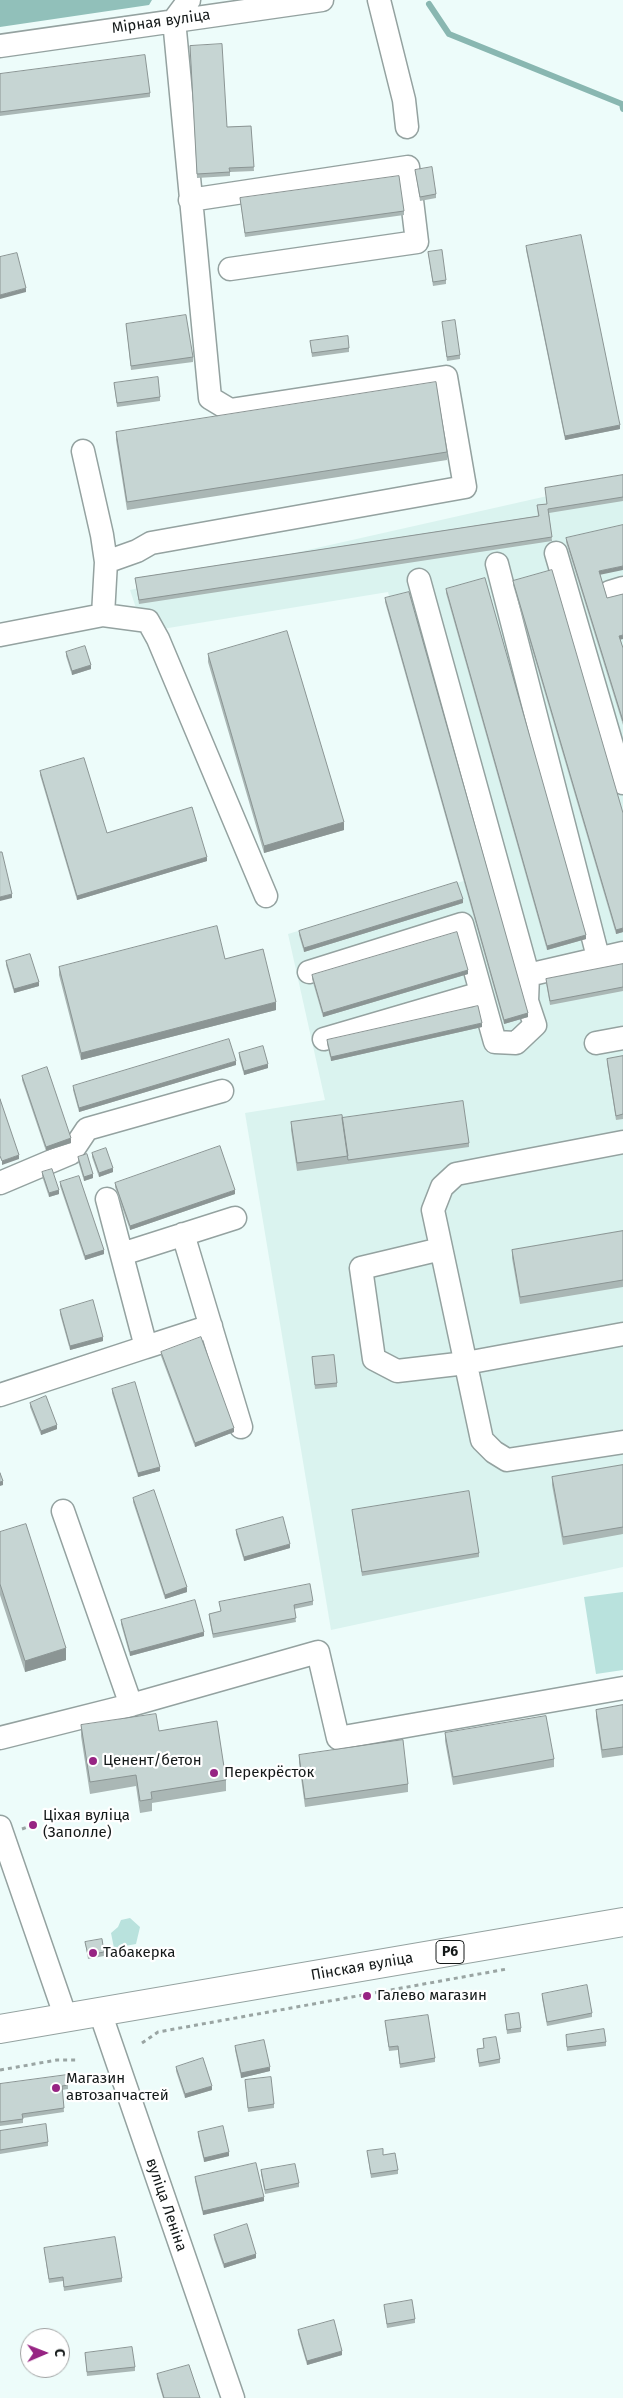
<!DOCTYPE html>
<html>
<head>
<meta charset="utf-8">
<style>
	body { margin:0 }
	#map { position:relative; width:623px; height:2398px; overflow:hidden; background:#edfcfa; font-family:"Fira Sans",sans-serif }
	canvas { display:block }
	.north { position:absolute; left:20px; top:2328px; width:50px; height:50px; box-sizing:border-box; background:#fff; border:1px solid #a1a3a3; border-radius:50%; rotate:89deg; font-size:14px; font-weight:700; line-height:20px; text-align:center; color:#141919 }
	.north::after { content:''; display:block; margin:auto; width:18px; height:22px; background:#972483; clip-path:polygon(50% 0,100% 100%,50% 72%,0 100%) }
</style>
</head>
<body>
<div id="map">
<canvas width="623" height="2398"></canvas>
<div class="north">С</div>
</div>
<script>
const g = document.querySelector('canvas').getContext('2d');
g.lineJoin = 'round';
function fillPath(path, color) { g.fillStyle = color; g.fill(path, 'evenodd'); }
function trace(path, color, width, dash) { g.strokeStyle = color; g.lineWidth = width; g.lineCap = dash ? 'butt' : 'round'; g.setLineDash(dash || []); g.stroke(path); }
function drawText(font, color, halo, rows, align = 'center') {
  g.font = font + ' "Fira Sans",sans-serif'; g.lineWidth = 4.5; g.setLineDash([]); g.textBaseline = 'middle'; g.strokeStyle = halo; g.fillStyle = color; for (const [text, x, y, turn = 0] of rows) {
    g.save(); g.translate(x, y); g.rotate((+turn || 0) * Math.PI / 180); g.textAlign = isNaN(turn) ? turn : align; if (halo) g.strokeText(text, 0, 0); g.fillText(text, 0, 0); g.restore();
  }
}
fillPath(new Path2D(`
	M623 483V1567L331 1630 245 1113 325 1100 288 934 467 880 388 592 144 632 130 590 543 497Z`), '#daf3ef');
fillPath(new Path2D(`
	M623 1592V1670L596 1674 584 1597Z
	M130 1918 140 1927 136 1944 114 1948 111 1933 118 1927 121 1920Z`), '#b9e2dd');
fillPath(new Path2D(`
	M0 0H152L149 5 0 27Z`), '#91c0ba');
trace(new Path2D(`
	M429 4 449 34 622 104 623 109`), '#89b7b1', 6);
const minor = new Path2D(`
	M379 0 404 100 407 127
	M0 46 322 0
	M190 200 408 167 417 242 230 269
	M83 451 102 535 106 562 103 615
	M556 553 623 783
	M106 562 137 551 151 543 465 487 446 377 230 410 210 398 174 20 189 0
	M497 564 598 957
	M419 580 528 975 623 953
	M610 592 623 588
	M0 635 103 615 148 621 158 639 266 896
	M309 972 462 924 495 1042 516 1043 535 1025 527 1001 528 975
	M324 1039 481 993
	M596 1043 623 1038
	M623 1142 456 1174 442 1187 433 1210 482 1440 494 1452 507 1460 623 1442
	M0 1183 71 1153 87 1129 222 1091
	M183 1234 241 1427
	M441 1249 361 1268 374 1359 397 1371 466 1363 623 1334
	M122 1254 235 1218
	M146 1347 211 1326
	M0 1395 146 1347 107 1199
	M63 1511 131 1705
	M0 1738 131 1705 318 1652 338 1738 623 1688
	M0 1827 66 2018
	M100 2012 233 2398`);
const major = new Path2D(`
	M0 2029 623 1922`);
trace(minor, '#94a2a0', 25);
trace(major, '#94a2a0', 30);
trace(new Path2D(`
	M22 1829 33 1825
	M142 2043 158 2032 507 1969
	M0 2070 57 2060H78`), '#9aa5a3', 3, [4, 4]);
trace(minor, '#fff', 22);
trace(major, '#fff', 28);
fillPath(new Path2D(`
	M190 46 227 127 251 126 254 171 230 172V176L197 178Z
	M0 74 150 93V97L0 116Z
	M415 170 436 194V198L420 201Z
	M240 198 404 211V215L245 237Z
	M526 246 620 429 565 440 526 250Z
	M428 252 446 280V284L433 286Z
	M442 322 460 355V359L447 361Z
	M126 324 193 357V362L131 370Z
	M310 341 349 348V352L312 357Z
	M114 383 160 397V401L117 407Z
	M116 432 447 452V460L127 510 116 440Z
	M623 475V501L549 513 552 541 139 604 135 578 538 516 537 505 547 504 545 488Z
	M566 538 600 575 623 648V725L566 542Z
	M513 581 623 813V932L616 934 513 585Z
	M446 589 586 939 547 950 446 593Z
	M385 598 528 1017 504 1024 385 602Z
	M66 652 91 669 72 675 66 656Z
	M208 654 344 830 264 853 208 662Z
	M40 771 107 833 207 861 77 900 40 775Z
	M463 903 304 952 299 935V931Z
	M225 959 276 1010 81 1060 59 975V967Z
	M6 961 39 986 14 993 6 965Z
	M623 964V991L550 1005 546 983V979Z
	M468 974 323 1017 312 979V975Z
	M482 1027 331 1061 327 1044V1040Z
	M239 1053 268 1068 244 1075 239 1057Z
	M623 1056V1119L616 1120 607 1063V1059Z
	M236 1065 79 1112 73 1090V1086Z
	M22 1076 71 1143 46 1151 22 1080Z
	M342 1118 469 1143V1147L297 1171 291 1130V1122Z
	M92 1153 113 1172 99 1177 92 1157Z
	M78 1157 93 1178 84 1181 78 1161Z
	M42 1172 59 1194 49 1197 42 1176Z
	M60 1182 104 1254 85 1260 60 1186Z
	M115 1183 235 1194 130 1230 115 1187Z
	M623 1231V1287L520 1304 512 1258V1250Z
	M60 1310 103 1341 70 1350 60 1314Z
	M161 1352 234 1432 195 1447 161 1356Z
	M312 1357 337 1383V1387L315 1389Z
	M112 1389 160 1471 138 1477 112 1393Z
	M30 1403 57 1429 41 1435 30 1407Z
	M623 1465V1534L563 1545 552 1485V1477Z
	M133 1498 187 1592 165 1599 133 1502Z
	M352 1510 479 1553V1557L362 1576Z
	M236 1530 290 1548 244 1561 236 1534Z
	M0 1532 66 1660 25 1672 0 1595Z
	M313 1601V1605L294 1609 296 1622 213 1638 209 1618V1614L221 1612 219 1602Z
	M121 1620 204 1636 130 1656 121 1624Z
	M623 1705V1755L602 1758 596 1717V1710Z
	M81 1725 159 1731 226 1780V1791L152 1803V1811L140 1813 136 1786 90 1794 81 1736Z
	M445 1733 554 1759V1767L453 1785 445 1741Z
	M299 1755 408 1784V1792L305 1807 299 1763Z
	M85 1942 104 1952V1956L88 1959Z
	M542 1994 592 2013V2017L547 2026 542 1998Z
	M505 2015 521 2028V2032L507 2034Z
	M385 2021 435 2058V2062L400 2068 398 2050 389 2051Z
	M566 2035 606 2042V2046L567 2051Z
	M483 2039 500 2059V2063L479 2067 477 2049 484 2048Z
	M235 2046 270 2071 241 2078 235 2050Z
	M176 2067 212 2090 185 2098 176 2071Z
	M245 2080 274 2104V2108L248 2112Z
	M0 2084 68 2085V2089L62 2090 64 2112 23 2118V2123L0 2126Z
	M0 2131 48 2142V2146L0 2154Z
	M198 2132 229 2156 204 2162 198 2136Z
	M367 2151 383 2155 398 2170V2174L371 2178Z
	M261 2170 299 2183V2187L265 2194 261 2174Z
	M195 2177 264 2201 203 2215 195 2181Z
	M214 2235 256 2258 224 2268 214 2239Z
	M44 2248 122 2278V2282L64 2291 63 2281 49 2283Z
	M384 2305 415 2319V2323L387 2328Z
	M298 2330 342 2355 307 2365 298 2334Z
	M85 2353 135 2367V2371L87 2376Z
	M157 2374 200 2398H163L157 2378Z`), '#aab7b5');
fillPath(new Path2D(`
	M26 288V292L0 299V295Z
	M620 425V429L565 440V436Z
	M623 566V570L599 575V571Z
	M623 635V639L619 640V636Z
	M91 665V669L72 675V671Z
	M344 822V830L264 853V846Z
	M207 857V861L77 900V896Z
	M12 894V898L0 901V897Z
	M463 899V903L304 952V948Z
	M623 928V932L616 934V930Z
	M586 935V939L547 950V946Z
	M468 970V974L323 1017V1013Z
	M39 982V986L14 993V989Z
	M276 1002V1010L81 1060V1053Z
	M528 1013V1017L504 1024V1020Z
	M482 1023V1027L331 1061V1057Z
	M236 1061V1065L79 1112V1108Z
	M268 1064V1068L244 1075V1071Z
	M71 1138V1143L46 1151V1147Z
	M19 1155V1159L2 1165V1161Z
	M113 1168V1172L99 1177V1173Z
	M93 1174V1178L84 1181V1177Z
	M59 1190V1194L49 1197V1193Z
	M235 1190V1194L130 1230V1226Z
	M104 1250V1254L85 1260V1256Z
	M103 1337V1341L70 1350V1346Z
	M57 1425V1429L41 1435V1431Z
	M234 1428V1432L195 1447V1443Z
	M160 1467V1471L138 1477V1473Z
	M3 1481V1485L0 1486V1482Z
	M290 1544V1548L244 1561V1557Z
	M187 1587V1592L165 1599V1595Z
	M204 1632V1636L130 1656V1652Z
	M66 1648V1660L25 1672V1661Z
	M270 2067V2071L241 2078V2073Z
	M212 2086V2090L185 2098V2094Z
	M229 2152V2156L204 2162V2158Z
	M264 2197V2201L203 2215V2211Z
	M256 2254V2258L224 2268V2264Z
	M342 2351V2355L307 2365V2361Z`), '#8b9594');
const building = new Path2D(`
	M222 44 227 127 251 126 254 167 229 168 230 172 197 174 190 46Z
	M145 55 150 93 0 112V74Z
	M432 167 436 194 420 197 415 170Z
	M399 176 404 211 245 233 240 198Z
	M581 235 620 425 565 436 526 246Z
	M442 250 446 280 433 282 428 252Z
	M17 253 26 288 0 295V257Z
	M186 315 193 357 131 366 126 324Z
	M455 320 460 355 447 357 442 322Z
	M348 336 349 348 312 353 310 341Z
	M158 377 160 397 117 403 114 383Z
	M436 382 447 452 127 502 116 432Z
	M623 475V497L548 509 552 537 139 600 135 578 539 516 537 505 547 504 545 488Z
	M623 525V566L599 571 607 598 623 594V635L619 636 623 648V721L566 538Z
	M552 570 623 813V928L616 930 513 581Z
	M485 578 586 935 547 946 446 589Z
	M409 592 528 1013 504 1020 385 598Z
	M287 631 344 822 264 846 208 654Z
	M85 646 91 665 72 671 66 652Z
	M84 758 107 833 192 807 207 857 77 896 40 771Z
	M0 852H2L12 894 0 897Z
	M457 882 463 899 304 948 299 931Z
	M217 926 225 959 263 949 276 1002 81 1053 59 967Z
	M457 932 468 970 323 1013 312 975Z
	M30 954 39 982 14 989 6 961Z
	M623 964V987L550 1001 546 979Z
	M478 1006 482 1023 331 1057 327 1040Z
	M229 1039 236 1061 79 1108 73 1086Z
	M263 1046 268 1064 244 1071 239 1053Z
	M623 1056V1114L616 1116 607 1059Z
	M47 1067 71 1138 46 1147 22 1076Z
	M0 1099 19 1155 2 1161 0 1156Z
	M463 1101 469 1143 348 1160 342 1118Z
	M342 1115 348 1156 297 1163 291 1122Z
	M220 1146 235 1190 130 1226 115 1183Z
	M106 1148 113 1168 99 1173 92 1153Z
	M87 1154 93 1174 84 1177 78 1157Z
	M52 1169 59 1190 49 1193 42 1172Z
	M79 1176 104 1250 85 1256 60 1182Z
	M623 1231V1280L520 1297 512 1250Z
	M93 1300 103 1337 70 1346 60 1310Z
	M201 1337 234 1428 195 1443 161 1352Z
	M334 1355 337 1383 315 1385 312 1357Z
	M135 1382 160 1467 138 1473 112 1389Z
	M46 1396 57 1425 41 1431 30 1403Z
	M623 1465V1527L563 1537 552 1477Z
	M0 1473 3 1481 0 1482Z
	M154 1490 187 1587 165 1595 133 1498Z
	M469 1491 479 1553 362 1572 352 1510Z
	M283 1517 290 1544 244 1557 236 1530Z
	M26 1524 66 1648 25 1661 0 1584V1532Z
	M310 1584 313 1601 294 1605 296 1618 213 1634 209 1614 221 1611 219 1602Z
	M195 1600 204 1632 130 1652 121 1620Z
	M623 1705V1747L602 1750 596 1710Z
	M156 1714 159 1731 217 1721 226 1780 151 1792 152 1799 140 1801 136 1775 90 1782 81 1725Z
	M546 1716 554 1759 453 1777 445 1733Z
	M403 1740 408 1784 305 1799 299 1755Z
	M102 1939 104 1952 88 1955 85 1942Z
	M587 1985 592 2013 547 2022 542 1994Z
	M519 2013 521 2028 507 2030 505 2015Z
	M428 2015 435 2058 400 2064 398 2046 389 2047 385 2021Z
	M604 2029 606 2042 567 2047 566 2035Z
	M496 2037 500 2059 479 2063 477 2049 484 2048 483 2039Z
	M264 2040 270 2067 241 2073 235 2046Z
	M203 2058 212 2086 185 2094 176 2067Z
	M67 2075 68 2085 62 2086 64 2108 22 2114 23 2119 0 2122V2084Z
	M271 2077 274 2104 248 2108 245 2080Z
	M46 2124 48 2142 0 2150V2131Z
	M223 2126 229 2152 204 2158 198 2132Z
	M383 2149V2155L395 2153 398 2170 371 2174 367 2151Z
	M256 2163 264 2197 203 2211 195 2177Z
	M295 2164 299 2183 265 2190 261 2170Z
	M247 2224 256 2254 224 2264 214 2235Z
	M115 2237 122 2278 64 2287 63 2277 49 2279 44 2248Z
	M412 2300 415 2319 387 2324 384 2305Z
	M334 2320 342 2351 307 2361 298 2330Z
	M132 2347 135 2367 87 2372 85 2353Z
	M189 2365 200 2398H164L157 2374Z`);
fillPath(building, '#c6d5d3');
trace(building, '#8b9594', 1);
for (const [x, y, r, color] of [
	[93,1761,5,"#972483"],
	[214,1773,5,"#972483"],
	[33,1825,5,"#972483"],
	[93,1953,5,"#972483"],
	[367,1996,5,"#972483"],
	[56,2088,5,"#972483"]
]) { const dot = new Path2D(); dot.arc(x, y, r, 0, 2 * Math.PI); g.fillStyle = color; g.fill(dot); trace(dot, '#fff', 2); }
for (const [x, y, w] of [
	[450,1952,28]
]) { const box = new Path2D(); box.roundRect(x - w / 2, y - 11.5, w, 23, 4); g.fillStyle = '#fff'; g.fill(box); trace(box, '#141919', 1); }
drawText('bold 14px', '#141919', null, [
	["Р6",450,1952]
]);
drawText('15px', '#141919', '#fff', [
	["Мірная вуліца",161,22,-8],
	["Пінская вуліца",362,1967,-10],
	["вуліца Леніна",166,2205,71]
]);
drawText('15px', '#141919', '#fff', [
	["Ценент/бетон",103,1761],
	["Перекрёсток",224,1773],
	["Ціхая вуліца",43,1816],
	["(Заполле)",43,1833],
	["Табакерка",103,1953],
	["Галево магазин",377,1996],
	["Магазин",66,2079],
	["автозапчастей",66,2096]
], 'left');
</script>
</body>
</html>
